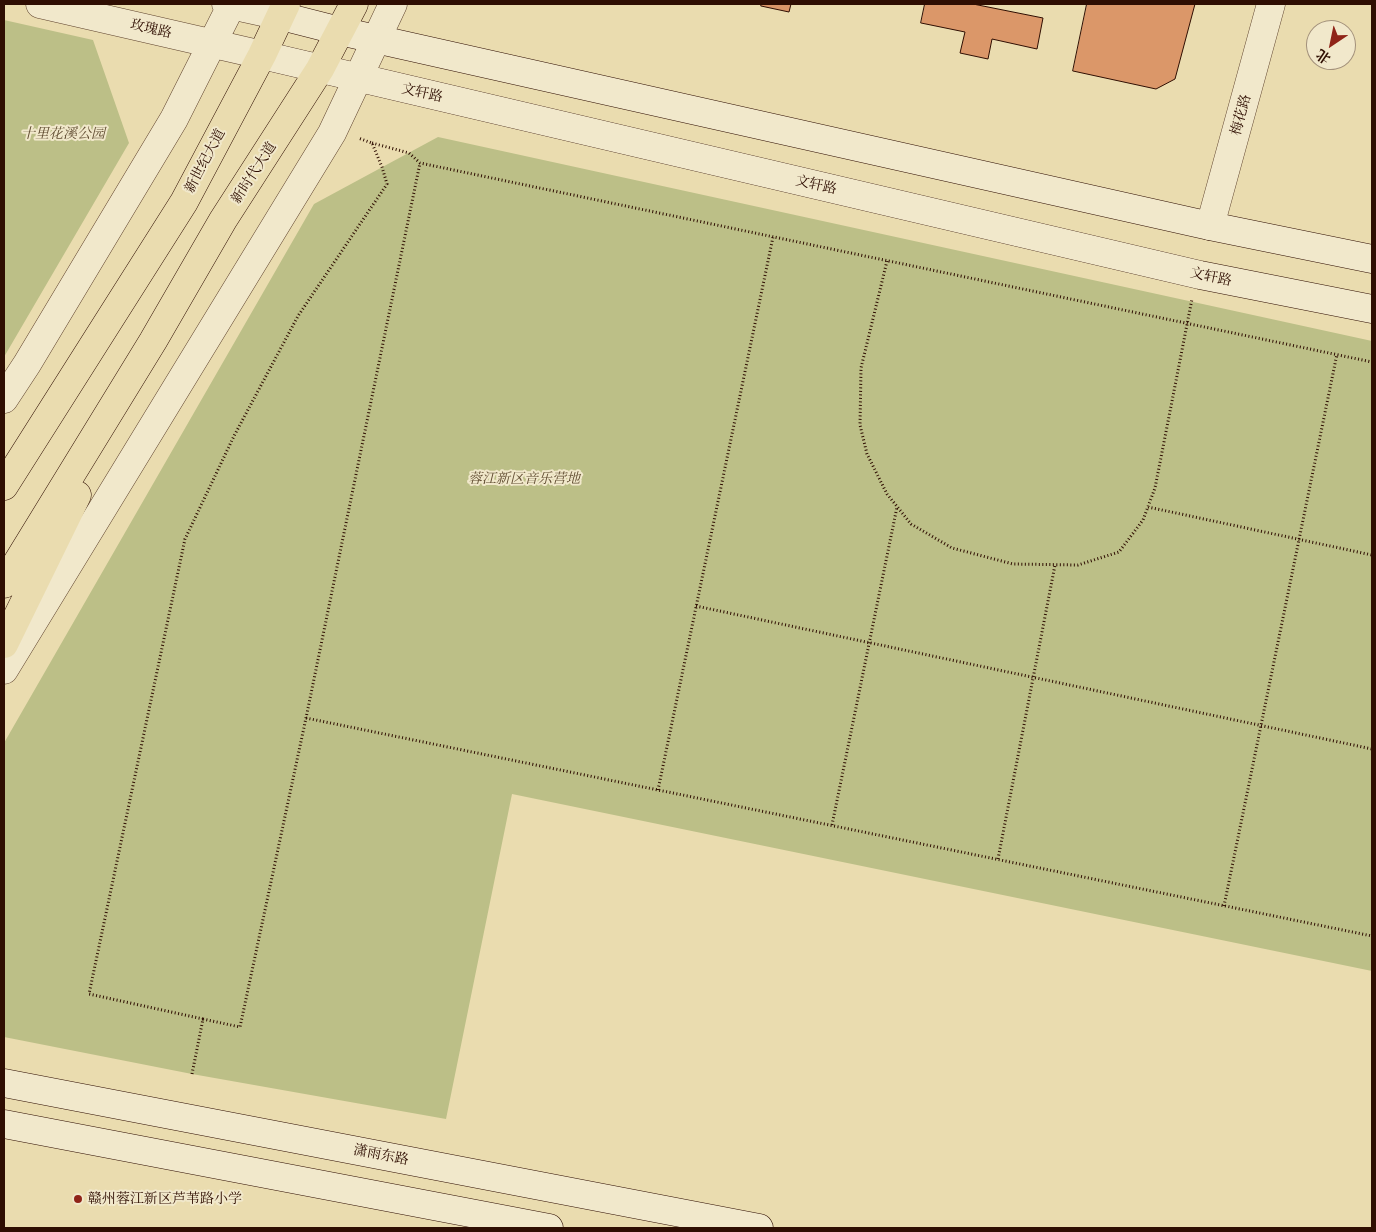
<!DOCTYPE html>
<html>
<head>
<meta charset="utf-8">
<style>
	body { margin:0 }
	#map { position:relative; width:1376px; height:1232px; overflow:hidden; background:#eadcaf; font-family:"Libre Caslon Text","Noto Serif SC",serif }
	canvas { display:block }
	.frame { position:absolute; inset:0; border:5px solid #2f0e02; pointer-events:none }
	.north { position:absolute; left:1306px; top:20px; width:50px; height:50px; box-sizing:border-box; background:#f1e8cb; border:1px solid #a3917b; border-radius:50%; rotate:214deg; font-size:14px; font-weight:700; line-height:20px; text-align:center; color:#2f0e02 }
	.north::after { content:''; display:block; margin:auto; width:18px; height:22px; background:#8f2418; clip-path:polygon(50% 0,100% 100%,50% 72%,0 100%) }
</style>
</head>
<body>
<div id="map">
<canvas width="1376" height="1232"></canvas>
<div class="frame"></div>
<div class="north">北</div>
</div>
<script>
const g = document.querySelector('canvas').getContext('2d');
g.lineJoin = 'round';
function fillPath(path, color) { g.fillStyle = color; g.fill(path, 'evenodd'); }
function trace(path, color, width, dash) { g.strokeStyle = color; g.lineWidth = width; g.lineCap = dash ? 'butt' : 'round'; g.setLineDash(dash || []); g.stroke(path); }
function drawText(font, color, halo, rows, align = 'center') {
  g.font = font + ' "Libre Caslon Text","Noto Serif SC",serif'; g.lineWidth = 4; g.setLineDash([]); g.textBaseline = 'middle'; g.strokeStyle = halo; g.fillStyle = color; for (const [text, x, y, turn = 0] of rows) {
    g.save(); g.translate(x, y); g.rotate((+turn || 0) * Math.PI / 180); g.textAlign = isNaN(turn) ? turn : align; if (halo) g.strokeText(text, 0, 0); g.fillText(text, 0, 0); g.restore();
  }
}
fillPath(new Path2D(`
	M4 20 93 40 129 143 4 357Z
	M438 137 1372 341V971L512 794 446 1119 192 1074 4 1037V743L314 204Z`), '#bcbf87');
const building = new Path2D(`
	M762 4H791L789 12 761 6Z
	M925 4H973L1043 18 1037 49 992 39 988 59 960 53 965 32 921 23Z
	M1087 4H1195L1175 79 1156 89 1073 71Z`);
fillPath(building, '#db9769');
trace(building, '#2f0e02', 1);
const tertiary = new Path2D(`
	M40 4 262 55
	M226 4 281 16
	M1210 226 1271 4
	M4 399 27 364 174 119 232 4
	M4 670 332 133 393 4`);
const secondary = new Path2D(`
	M281 16 340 31 1210 226 1372 259
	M262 55 1200 275 1372 309
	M4 1083 759 1228
	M4 1124 549 1228`);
const primary = new Path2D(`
	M4 486 184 202 262 55 286 4
	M4 584 153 341 223 220 320 69 354 4
	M4 644 77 495`);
trace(tertiary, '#5e422d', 29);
trace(secondary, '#2f0e02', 29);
trace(primary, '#2f0e02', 29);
trace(new Path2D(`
	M372 143 409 153 420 163 1372 362
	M887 261 861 368 860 425 867 454 887 494 911 524 952 548 1013 564 1078 565 1119 552 1143 520 1155 488 1192 299
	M1148 507 1372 555
	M696 606 1372 749
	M306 718 1372 936
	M658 790 773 237
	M832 825 897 507
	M998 859 1055 565
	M1224 906 1337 354
	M203 1019 89 994 185 539 234 436 298 316 387 184 382 167 372 143 358 138
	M192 1074 203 1019 240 1027 306 718 420 163`), '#2f0e02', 3, [1, 2.5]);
trace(tertiary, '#f1e8cb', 28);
trace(secondary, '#f1e8cb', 28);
trace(primary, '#eadcaf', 28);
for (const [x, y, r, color] of [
	[78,1199,5,"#8f2418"]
]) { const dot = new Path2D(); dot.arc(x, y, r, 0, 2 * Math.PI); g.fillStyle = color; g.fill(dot); trace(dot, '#f1e8cb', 2); }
drawText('14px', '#2f0e02', '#f1e8cb', [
	["玫瑰路",151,29,13],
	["文轩路",422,93,13],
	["梅花路",1241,115,-75],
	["新世纪大道",205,161,-62],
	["新时代大道",254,173,-57],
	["文轩路",816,185,13],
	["文轩路",1211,277,12],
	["潇雨东路",381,1155,11]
]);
drawText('italic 14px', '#604c31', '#f1e8cb', [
	["十里花溪公园",63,134],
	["蓉江新区音乐营地",524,479]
]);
drawText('14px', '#2f0e02', '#f1e8cb', [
	["赣州蓉江新区芦苇路小学",88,1199]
], 'left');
</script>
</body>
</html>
